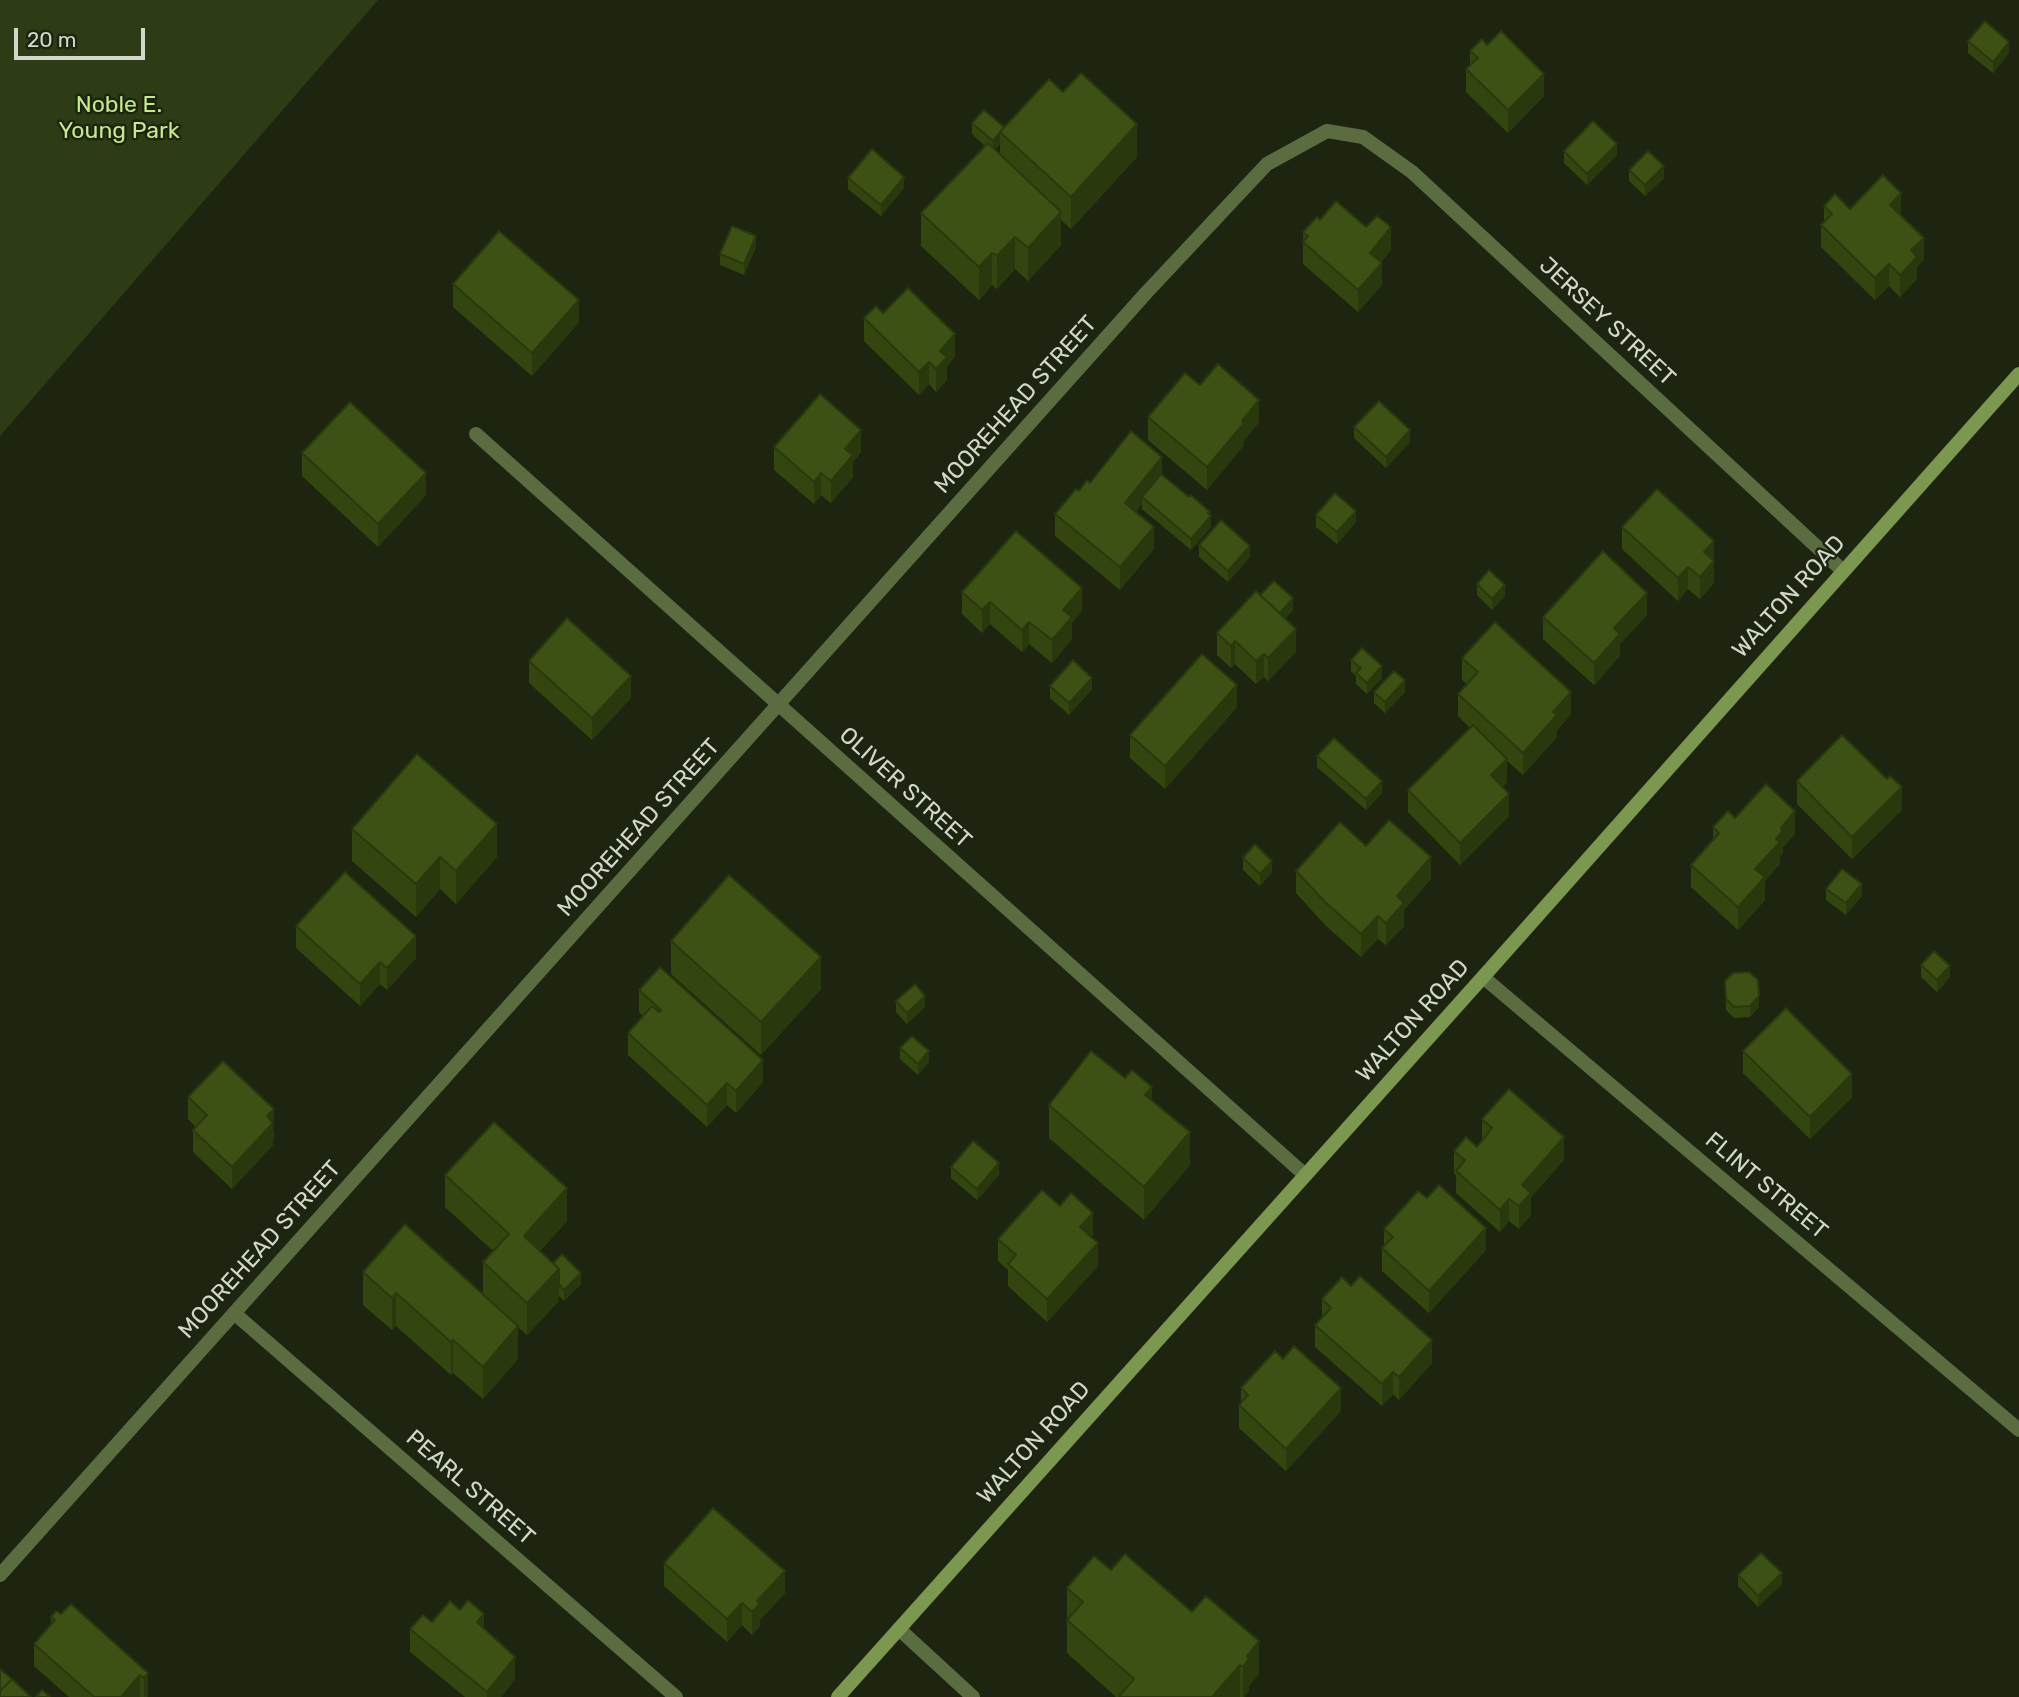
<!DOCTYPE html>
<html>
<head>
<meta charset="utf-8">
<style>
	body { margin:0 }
	#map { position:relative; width:2019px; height:1697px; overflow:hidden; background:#1d2510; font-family:Rubik,sans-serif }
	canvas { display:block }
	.scale { position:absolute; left:14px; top:28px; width:131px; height:32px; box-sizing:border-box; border:4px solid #d2d8cb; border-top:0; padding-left:9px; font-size:21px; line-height:24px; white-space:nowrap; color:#d2d8cb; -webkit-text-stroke:5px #1d2510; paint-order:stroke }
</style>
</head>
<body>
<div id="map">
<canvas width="2019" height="1697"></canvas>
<div class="scale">20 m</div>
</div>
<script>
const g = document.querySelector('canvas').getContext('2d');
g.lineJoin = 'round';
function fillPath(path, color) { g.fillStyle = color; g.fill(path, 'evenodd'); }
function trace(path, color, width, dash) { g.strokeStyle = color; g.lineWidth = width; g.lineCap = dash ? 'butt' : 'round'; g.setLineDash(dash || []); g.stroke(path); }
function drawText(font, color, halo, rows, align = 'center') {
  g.font = font + ' Rubik,sans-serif'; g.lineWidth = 5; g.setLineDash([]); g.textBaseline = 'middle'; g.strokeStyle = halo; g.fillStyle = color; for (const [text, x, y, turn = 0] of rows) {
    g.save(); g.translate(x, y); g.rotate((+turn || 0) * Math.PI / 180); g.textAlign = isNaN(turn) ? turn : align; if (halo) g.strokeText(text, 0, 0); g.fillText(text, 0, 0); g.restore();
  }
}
fillPath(new Path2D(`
	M0 0H378L0 436Z`), '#2e3c15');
trace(new Path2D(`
	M476 434 1305 1175
	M1483 977 2019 1430
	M234 1313 676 1697
	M0 1575 1146 293 1267 164 1327 131 1363 137 1412 172 1843 571
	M899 1629 973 1697`), '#5b6c41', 14);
trace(new Path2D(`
	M838 1697 1483 977 2019 374`), '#7c9750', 14);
fillPath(new Path2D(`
	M1968 41 2009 53 1993 73 1968 53Z
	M1487 45 1544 96 1508 133 1466 92V69L1470 65V51Z
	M1063 92 1137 157 1071 229 1061 220V245L1028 281 1015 269 997 289 992 285 979 300 921 246V213L985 146 972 134V123L1004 127ZM1000 144V154L995 150Z
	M1564 151 1617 155 1587 185 1564 163Z
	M1629 170 1664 178 1645 196 1629 181Z
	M848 178 904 188 881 216 848 189Z
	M1824 206 1901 215 1924 260 1917 266V279L1900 297 1889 286 1875 300 1821 247V225L1824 222Z
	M1303 232 1391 250 1381 262 1382 285 1358 312 1303 264Z
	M756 247 744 275 720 265V254Z
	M453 284 579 322 532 376 453 307Z
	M883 313 955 357 947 366V380L936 392 929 384 919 395 864 341V318Z
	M1200 385 1259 422 1244 441V445L1207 490 1148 440V417Z
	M1354 427 1410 442 1386 468 1354 438Z
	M774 447 861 452 853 462V477L831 503 821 495 814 504 774 470Z
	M302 453 426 495 378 547 302 476Z
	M1162 475 1210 515 1211 527 1191 550 1142 509V504L1135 512 1154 549 1120 590 1055 536V514L1079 491 1090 483Z
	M1316 515 1356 522 1337 544 1316 527Z
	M1622 527 1714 560V583L1700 599 1688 589 1678 601 1622 549Z
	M1199 545 1250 557 1228 582 1199 557Z
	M1477 584 1505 596 1492 610 1477 595Z
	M962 592 1082 611 1072 623V639L1052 663 1029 644 1022 652 990 624 982 633 962 614Z
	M1293 610 1285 619 1296 652 1268 681 1264 677 1256 684 1235 664 1231 668 1217 655V633Z
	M1647 615 1620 644V656L1594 685 1543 639V617Z
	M1462 658 1571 714 1557 730V737L1523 775 1507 761V782L1502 787 1509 816 1460 865 1408 812V790L1470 728 1458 716V694L1467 684 1462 680Z
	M1351 660 1382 678 1367 694 1356 684V676L1351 671Z
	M529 661 631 698 592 740 529 683Z
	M1050 686 1092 689 1069 715 1050 698Z
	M1374 692H1405L1385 713 1374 703Z
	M1237 707 1165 789 1130 758V735Z
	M1317 756 1382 793 1366 810 1317 767Z
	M1797 781 1902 810 1852 859 1797 804Z
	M1735 818 1795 834 1783 847V853L1780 857V864L1765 881V900L1738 930 1691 887V865L1713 840V827Z
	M352 829 497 857 456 904 440 889 416 917 352 861Z
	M1366 846 1431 879 1404 910V926L1386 945 1378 939 1361 957 1325 925 1296 893V871Z
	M1243 858 1272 872 1260 886 1243 870Z
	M1826 889 1862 896 1846 915 1826 900Z
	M296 926 416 958 387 990 380 984 360 1006 296 948Z
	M671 941 821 989 761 1055 671 974Z
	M1921 965 1950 977 1937 992 1921 977Z
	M1725 981 1759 1007 1750 1017 1734 1018 1726 1010Z
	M639 990 763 1082 736 1113 727 1105 707 1127 628 1055V1033L643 1016 639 1012Z
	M896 1001 925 1007 907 1024 896 1012Z
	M900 1048 929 1062 918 1075 900 1059Z
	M1743 1051 1852 1097 1810 1139 1743 1073Z
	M188 1097 274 1131 273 1145 232 1189 193 1152V1130L196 1127 188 1119Z
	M1152 1101 1190 1165 1144 1220 1049 1138V1105Z
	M1482 1119 1564 1160 1531 1197V1215L1519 1229 1509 1221 1500 1232 1456 1193V1175L1454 1173V1151L1477 1147 1482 1141Z
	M951 1167 999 1175 977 1200 951 1178Z
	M445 1175 567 1221 540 1251 553 1263 581 1284 564 1301 559 1296V1301L527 1335 518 1327V1359L483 1399 453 1373 451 1375 396 1326 392 1330 363 1305V1272L483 1295V1262L493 1251 445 1207Z
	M1384 1229 1486 1250 1429 1313 1382 1271V1248L1384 1246Z
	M1093 1235 1091 1237 1098 1266 1047 1322 1008 1286V1270L998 1261V1239Z
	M1322 1299 1432 1363 1399 1400 1393 1394 1382 1406 1315 1347V1325L1322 1318Z
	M1283 1359 1341 1411 1286 1471 1239 1428V1405L1241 1403V1388Z
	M664 1563 785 1593 760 1620V1626L752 1635 742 1625 727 1642 664 1586Z
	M1111 1570 1259 1674 1249 1686V1691L1244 1697H1116L1067 1653V1588Z
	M1738 1575 1782 1584 1758 1607 1738 1586Z
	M460 1610 484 1628 515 1679 501 1697H465L410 1652V1629L432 1622Z
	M51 1617 148 1673V1696L147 1697H69L34 1666V1644L51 1624Z`), '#344610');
fillPath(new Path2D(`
	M2009 42V53L1993 73V62Z
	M1544 74V96L1508 133V110Z
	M1137 124V157L1071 229V197Z
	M1000 133V144L993 152V141Z
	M1617 144V155L1587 185V174Z
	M1664 166V178L1645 196V185Z
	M904 177V188L881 216V205Z
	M1901 193V215L1890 227V205Z
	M1061 212V245L1028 281V248Z
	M1391 227V250L1370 275V253Z
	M756 236V247L744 275V264Z
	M1015 237V269L997 289V256Z
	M1924 238V260L1917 266V279L1900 297V275L1911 250Z
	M992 253V285L979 300V267Z
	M1382 263V285L1358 312V290Z
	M1889 264V286L1875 300V278Z
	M579 300V322L532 376V353Z
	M955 334V357L947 366V380L936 392V369L940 351Z
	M929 362V384L919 395V372Z
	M1259 400V422L1244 441V445L1207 490V467Z
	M861 430V452L853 462V477L831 503V481L845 449Z
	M1410 430V442L1386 468V457Z
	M1162 457V479L1142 497V504L1125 526V503Z
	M426 473V495L378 547V524Z
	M821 473V495L814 504V482Z
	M1356 511V522L1337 544V532Z
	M1210 512 1211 527 1191 550V539Z
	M1154 527V549L1120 590V567Z
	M1714 541V583L1700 599V577L1704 552Z
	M1250 546V557L1228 582V571Z
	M1688 567V589L1678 601V578Z
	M1505 585V596L1492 610V599Z
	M1082 588V611L1072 623V639L1052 663V640L1063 610Z
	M1647 593V615L1620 644V656L1594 685V663L1614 628Z
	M1293 598V610L1280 625V613Z
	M990 602V624L982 633V610Z
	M1029 622V644L1022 652V630Z
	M1296 629V652L1268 681V658Z
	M1235 641V664L1231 668V646Z
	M1264 654V677L1256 684V661Z
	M1382 666V678L1367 694V683Z
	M631 676V698L592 740V718Z
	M1092 678V689L1069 715V703Z
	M1405 680V692L1385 713V702Z
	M1237 685V707L1165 789V766Z
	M1571 692V714L1557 730V737L1523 775V753L1553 712Z
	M1507 759V782L1491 798V775Z
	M1382 781V793L1366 810V799Z
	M1902 787V810L1852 859V837Z
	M1509 794V816L1460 865V843Z
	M1795 811V834L1783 847V853L1780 857V864L1765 881V900L1738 930V907L1755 869 1776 839 1781 828Z
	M497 824V857L456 904V871Z
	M440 857V889L416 917V884Z
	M1431 857V879L1404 910V926L1386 945V923L1397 896Z
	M1272 861V872L1260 886V874Z
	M1862 884V896L1846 915V903Z
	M1378 916V939L1361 957V934Z
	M416 936V958L387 990V968Z
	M821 957V989L761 1055V1022Z
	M380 962V984L360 1006V984Z
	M1950 966V977L1937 992V980Z
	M925 996V1007L907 1024V1013Z
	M1759 996V1007L1750 1017V1006Z
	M929 1051V1062L918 1075V1064Z
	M763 1060V1082L736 1113V1091Z
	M1852 1074V1097L1810 1139V1117Z
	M727 1083V1105L707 1127V1105Z
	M1152 1087V1120L1145 1095Z
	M274 1109 273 1145 232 1189V1167L267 1116Z
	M1190 1132V1165L1144 1220V1187Z
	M1564 1137V1160L1531 1197V1215L1519 1229V1206L1522 1185Z
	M999 1163V1175L977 1200V1189Z
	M567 1188V1221L524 1269V1236Z
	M1509 1199V1221L1500 1232V1210Z
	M1093 1213V1235L1080 1250V1227Z
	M1486 1228V1250L1429 1313V1291Z
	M1098 1243V1266L1047 1322V1299Z
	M559 1269V1301L527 1335V1303Z
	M581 1273V1284L564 1301V1290Z
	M396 1293V1326L392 1330V1298Z
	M518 1326V1359L483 1399V1367Z
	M453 1340V1373L451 1375V1342Z
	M1432 1340V1363L1399 1400V1377Z
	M1393 1372V1394L1382 1406V1384Z
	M1341 1388V1411L1286 1471V1449Z
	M785 1571V1593L760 1620V1626L752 1635V1612L757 1601Z
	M1782 1573V1584L1758 1607V1596Z
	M742 1603V1625L727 1642V1619Z
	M484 1614V1636L477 1622Z
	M1259 1641V1674L1249 1686V1691L1244 1697H1243V1667L1247 1656Z
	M515 1657V1679L501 1697H487V1692Z
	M1240 1665V1697H1212Z
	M148 1673V1696L144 1697V1678Z
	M140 1675V1697H121Z`), '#2a390d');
const building = new Path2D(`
	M1985 21 2009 42 1993 62 1968 41Z
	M1501 31 1544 74 1508 110 1466 69 1478 58 1470 51 1482 39 1487 45Z
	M1081 73 1137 124 1071 197 1000 132 1049 79 1063 92Z
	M984 110 1004 127 993 141 972 123Z
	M1593 121 1617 144 1587 174 1564 151Z
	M988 143 1061 212 1028 248 1015 237 997 256 992 253 979 267 921 213Z
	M872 149 904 177 881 205 848 178Z
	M1648 151 1664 166 1645 185 1629 170Z
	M1883 175 1901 193 1890 205 1924 238 1911 250 1917 257 1900 275 1889 264 1875 278 1821 225 1832 214 1824 206 1835 194 1850 209Z
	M1336 201 1366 227 1377 216 1391 227 1370 253 1382 263 1358 290 1303 242 1308 236 1303 232 1317 217 1320 220Z
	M732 226 756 236 744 264 720 254Z
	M499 231 579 300 532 353 453 284Z
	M908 288 955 334 940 351 947 357 936 369 929 362 919 372 864 318 876 306 883 313Z
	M1218 364 1259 400 1242 421 1244 423 1207 467 1148 417 1185 373 1200 385Z
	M820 394 861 430 845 449 853 455 831 481 821 473 814 482 774 447Z
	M1379 401 1410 430 1386 457 1354 427Z
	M350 402 426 473 378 524 302 453Z
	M1131 431 1162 457 1125 503 1154 527 1120 567 1055 514 1076 489 1079 491 1087 480 1090 483Z
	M1161 474 1189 497 1191 495 1210 512 1208 513 1211 516 1191 539 1142 497Z
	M1657 489 1714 541 1704 552 1714 561 1700 577 1688 567 1678 578 1622 527Z
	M1335 493 1356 511 1337 532 1316 515Z
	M1221 520 1250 546 1228 571 1199 545Z
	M1016 531 1082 588 1063 610 1072 617 1052 640 1029 622 1022 630 990 602 982 610 962 592Z
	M1603 551 1647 593 1614 628 1620 634 1594 663 1543 617Z
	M1489 570 1505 585 1492 599 1477 584Z
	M1274 581 1293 598 1280 613 1260 595Z
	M1256 591 1296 629 1268 658 1264 654 1256 661 1235 641 1231 646 1217 633Z
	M567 618 631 676 592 718 529 661Z
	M1495 622 1571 692 1553 712 1557 715 1523 753 1458 694 1478 672 1462 658Z
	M1362 648 1382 666 1367 683 1356 673 1361 668 1351 660Z
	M1202 654 1237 685 1165 766 1130 735Z
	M1073 660 1092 678 1069 703 1050 686Z
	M1394 671 1405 680 1385 702 1374 692Z
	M1473 725 1507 759 1491 775 1509 794 1460 843 1408 790Z
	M1842 735 1887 779 1890 776 1902 787 1852 837 1797 781Z
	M1334 738 1382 781 1366 799 1317 756Z
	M417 754 497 824 456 871 440 857 416 884 352 829Z
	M1766 784 1795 811 1781 828 1783 830 1776 839 1780 842 1755 869 1765 877 1738 907 1691 865 1719 833 1713 827 1728 811 1735 818Z
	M1389 820 1431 857 1397 896 1404 903 1386 923 1378 916 1361 934 1325 902 1296 871 1340 822 1366 846Z
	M1255 844 1272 861 1260 874 1243 858Z
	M1842 869 1862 884 1846 903 1826 889Z
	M345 872 416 936 387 968 380 962 360 984 296 926Z
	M729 875 821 957 761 1022 671 941Z
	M1934 951 1950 966 1937 980 1921 965Z
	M660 967 763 1060 736 1091 727 1083 707 1105 628 1033 652 1006 659 1012 661 1010 639 990Z
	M1749 972 1758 980 1759 996 1750 1006 1734 1007 1726 999 1725 981 1733 973Z
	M915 984 925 996 907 1013 896 1001Z
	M1786 1008 1852 1074 1810 1117 1743 1051Z
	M912 1036 929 1051 918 1064 900 1048Z
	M1091 1051 1125 1078 1132 1070 1152 1087 1145 1095 1190 1132 1144 1187 1049 1105Z
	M223 1061 274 1109 267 1116 273 1123 232 1167 193 1130 207 1115 188 1097Z
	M1509 1089 1564 1137 1522 1185 1531 1193 1519 1206 1509 1199 1500 1210 1456 1171 1465 1160 1454 1151 1466 1137 1477 1147 1492 1128 1482 1119Z
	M494 1122 567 1188 524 1236 559 1269 527 1303 483 1262 509 1234 445 1175Z
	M973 1141 999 1163 977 1189 951 1167Z
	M1439 1185 1486 1228 1429 1291 1382 1248 1393 1237 1384 1229 1418 1191 1427 1198Z
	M1042 1190 1060 1206 1071 1193 1093 1213 1080 1227 1098 1243 1047 1299 1008 1264 1016 1255 998 1239Z
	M405 1224 518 1326 483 1367 453 1340 451 1342 396 1293 392 1298 363 1272Z
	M562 1254 581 1273 564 1290 559 1284V1269L553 1263Z
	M1360 1276 1432 1340 1399 1377 1393 1372 1382 1384 1315 1325 1331 1308 1322 1299 1342 1277 1351 1286Z
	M1294 1346 1341 1388 1286 1449 1239 1405 1248 1395 1241 1388 1275 1351 1283 1359Z
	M713 1508 785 1571 757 1601 760 1604 752 1612 742 1603 727 1619 664 1563Z
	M1761 1553 1782 1573 1758 1596 1738 1575Z
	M1125 1554 1192 1612 1206 1596 1259 1641 1247 1656 1249 1658 1243 1667 1240 1665 1212 1697H1121L1119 1696 1134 1679 1067 1620 1083 1602 1067 1588 1094 1556 1111 1570Z
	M468 1600 484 1614 477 1622 515 1657 487 1692 410 1629 423 1615 432 1622 450 1601 460 1610Z
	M71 1604 148 1673 144 1678 140 1675 121 1697H94L34 1644 55 1620 51 1617 56 1611 61 1614Z
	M0 1669 12 1679 0 1691Z
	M12 1679 31 1697H0V1691Z
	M42 1690 50 1697H36Z`);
fillPath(building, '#3c5113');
trace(building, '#2a390d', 2);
drawText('23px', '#c6e990', '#1d2510', [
	["Noble E.",119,105],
	["Young Park",119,131]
]);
drawText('23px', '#d2d8cb', '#1d2510', [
	["JERSEY STREET",1607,322,43],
	["MOOREHEAD STREET",1016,405,-48],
	["WALTON ROAD",1789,597,-48],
	["OLIVER STREET",905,788,42],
	["MOOREHEAD STREET",639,828,-48],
	["WALTON ROAD",1413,1021,-48],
	["FLINT STREET",1766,1186,40],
	["MOOREHEAD STREET",260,1250,-48],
	["WALTON ROAD",1034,1443,-48],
	["PEARL STREET",470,1488,41]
]);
</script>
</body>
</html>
